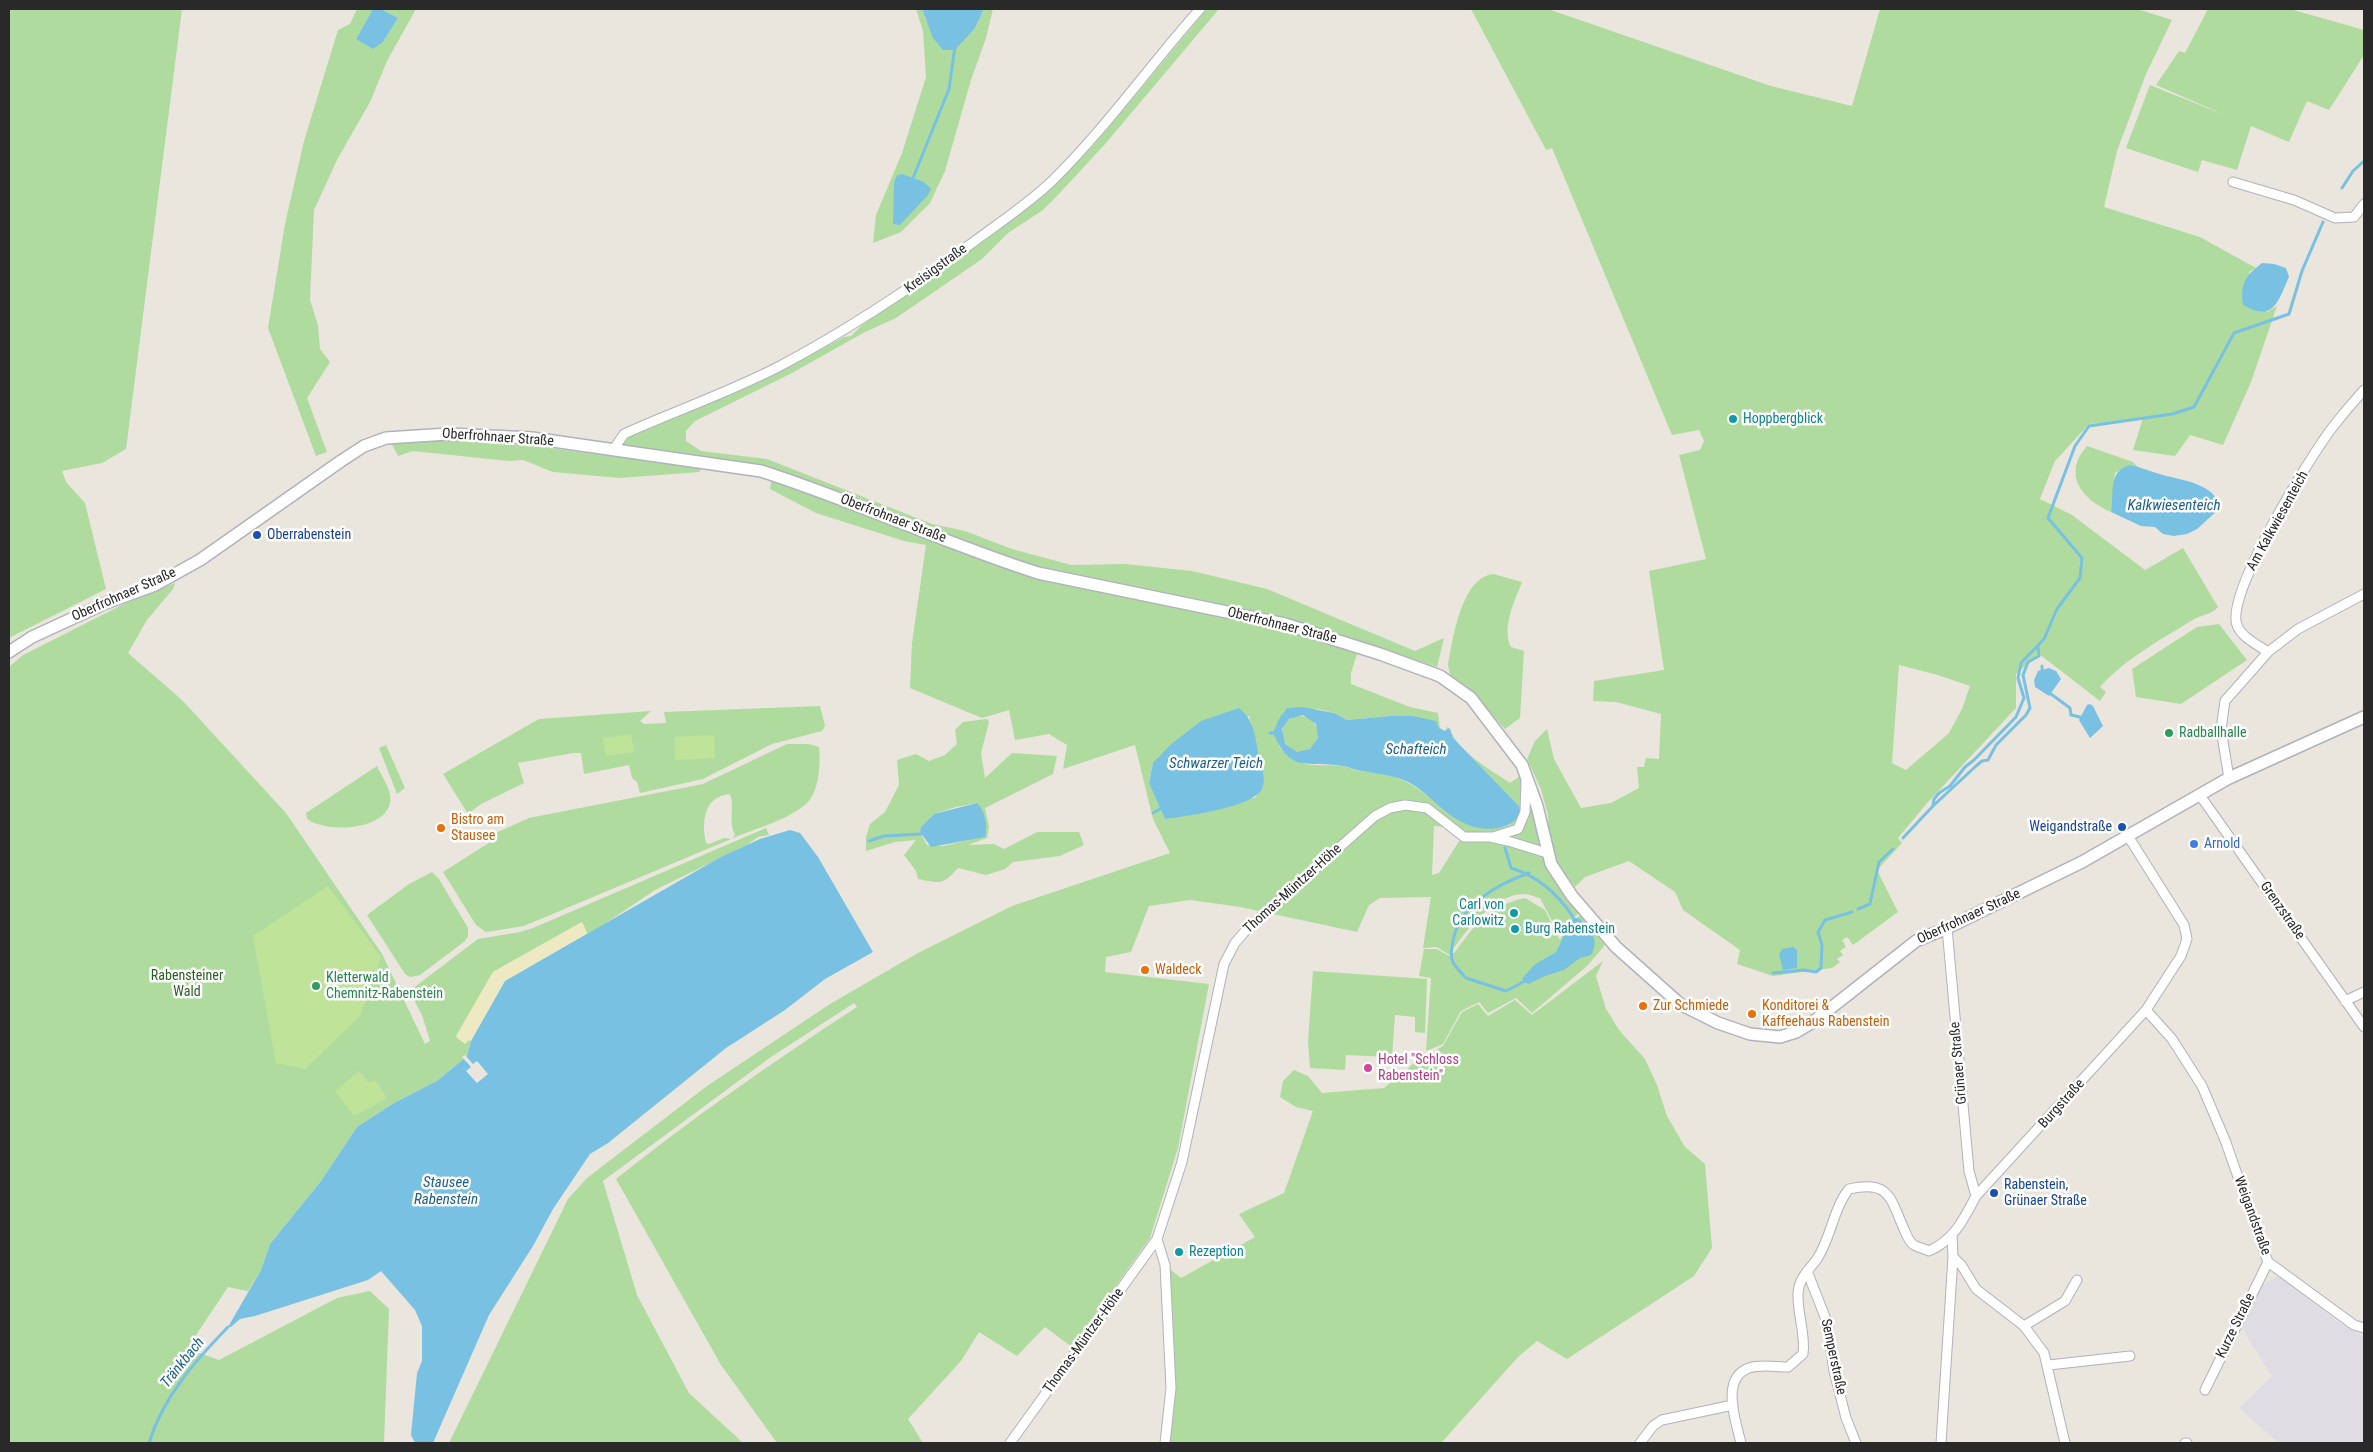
<!DOCTYPE html>
<html>
<head>
<meta charset="utf-8">
<style>
	body { margin:0 }
	#map { position:relative; width:2373px; height:1452px; overflow:hidden; background:#eae5dd; font-family:"Roboto Condensed",sans-serif }
	canvas { display:block }
	.frame { position:absolute; inset:0; border:10px solid #292929; pointer-events:none }
</style>
</head>
<body>
<div id="map">
<canvas width="2373" height="1452"></canvas>
<div class="frame"></div>
</div>
<script>
const g = document.querySelector('canvas').getContext('2d');
g.lineJoin = 'round';
function fillPath(path, color) { g.fillStyle = color; g.fill(path, 'evenodd'); }
function trace(path, color, width, dash) { g.strokeStyle = color; g.lineWidth = width; g.lineCap = dash ? 'butt' : 'round'; g.setLineDash(dash || []); g.stroke(path); }
function drawText(font, color, halo, rows, align = 'center') {
  g.font = font + ' "Roboto Condensed",sans-serif'; g.lineWidth = 5; g.setLineDash([]); g.textBaseline = 'middle'; g.strokeStyle = halo; g.fillStyle = color; for (const [text, x, y, turn = 0] of rows) {
    g.save(); g.translate(x, y); g.rotate((+turn || 0) * Math.PI / 180); g.textAlign = isNaN(turn) ? turn : align; if (halo) g.strokeText(text, 0, 0); g.fillText(text, 0, 0); g.restore();
  }
}
fillPath(new Path2D(`
	M2280 1276 2338 1322 2360 1334 2364 1340V1443H2279L2239 1408 2272 1376 2241 1327 2260 1285Z`), '#dfdde3');
fillPath(new Path2D(`
	M9 9H182L126 449 102 463 62 471 66 482 85 503 106 589 9 638Z
	M357 9H373L356 39 383 42 398 18 381 9H416L387 61 370 102 337 160 314 210 310 300 318 325 320 349 330 362 307 398 327 452 316 456 268 328 285 224 304 141 338 30 350 24Z
	M916 9H922L927 23 975 28 984 9H993L986 38 971 80 945 171 930 203 901 232 873 243 876 215 902 153 926 77 923 31Z
	M1207 9H1219L1106 143 1057 196 1043 210 1008 233 982 259 896 318 865 332 792 373 695 421 686 431V441L701 451 767 459 932 524 965 531 1012 549 1071 565 1125 564 1192 571 1267 589 1415 651 1444 638 1437 667 1361 642 1351 673V684L1410 707 1438 713 1440 728 1445 731 1447 727 1450 729C1457 751 1491 770 1510 783L1520 776 1532 806 1544 860 1558 885 1580 912 1565 925 1560 936 1540 898C1535 897 1529 894 1524 894 1493 894 1465 932 1449 955L1437 947 1423 948 1431 897 1380 898 1369 905 1357 932 1240 907 1190 900 1149 906 1131 952 1106 957 1105 972 1209 984 1178 1148 1150 1238 1072 1347 1045 1327 1017 1356 979 1332 961 1361 908 1419 923 1443H777L721 1365 616 1179C694 1117 774 1061 857 1007L854 1003 771 1057 603 1181 637 1295 689 1393 743 1443H449L568 1199 587 1178 707 1086 830 1004 918 953 1012 906 1170 853 1153 819 1135 745 1063 769 1067 745 1049 734 1015 740 1009 710 982 718 910 688 912 643 926 545 904 541 816 513 770 489 773 471 707 459 699 472 620 478 553 472 523 460 508 461 413 451 398 456 390 441 450 439 542 447 611 456 626 439 633 435 786 368 844 337 851 336 861 326 1014 218 1053 186 1093 146ZM1317 709 1334 713 1347 720 1390 716H1413L1445 731 1447 728 1450 729 1453 738 1518 805 1510 825C1458 840 1441 796 1400 779 1387 773 1370 773 1355 770 1351 769 1346 766 1341 766 1314 763 1298 771 1279 746V719ZM1249 716 1263 778 1256 797 1202 813 1165 819 1149 782 1153 763ZM1434 826 1445 827 1461 838 1439 873 1432 875Z
	M1471 9H1548L1771 86 1852 106 1880 9H2137L2172 20 2146 74 2117 151 2104 207 2200 237 2256 268 2249 272 2267 312 2277 306 2251 382 2223 445 2190 435 2175 456 2133 450 2143 418 2089 424 2055 461 2040 499 2072 515 2145 570 2183 548 2218 607C2210 616 2201 614 2191 621 2160 640 2125 659 2100 687L2106 692 2100 701 2039 654 2016 674V708L1928 802 1898 838 1902 843 1877 870 1898 912 1853 945 1847 937 1842 940 1846 947 1840 951 1843 955 1837 959 1840 962 1832 968 1773 976 1737 964 1740 950 1683 910 1675 892 1629 861 1585 877 1575 887 1554 859 1549 842 1548 815 1541 789 1527 759 1535 741 1547 729 1554 759 1581 808 1611 803 1639 788 1637 767H1644L1646 758 1659 759 1661 714 1616 702 1593 701 1594 681 1664 670 1649 571 1706 559 1679 455 1700 450 1704 441 1699 430 1672 435 1552 148 1546 150ZM1899 665 1938 675 1970 686 1962 709 1949 733 1906 770 1892 763Z
	M2208 9H2290L2364 30V55L2329 110 2307 101 2289 142 2251 126 2237 170 2202 160 2198 172 2126 148 2150 85 2227 116 2156 85 2179 51 2185 53Z
	M2087 446 2133 462 2138 467 2130 465 2115 473 2111 512C2081 499 2062 474 2087 446Z
	M1493 574 1522 582C1515 601 1501 627 1511 647L1524 651 1520 718 1505 729 1474 695 1450 675 1448 665C1453 639 1461 578 1493 574Z
	M175 583 173 589 147 620 128 653 182 700 286 813 382 954 425 1044 430 1041 422 1015 411 994 412 989 478 939 520 932 533 928 766 828 769 835 758 837 747 845 655 890 588 935 582 922 493 972 456 1036 471 1041 467 1056 437 1081 394 1103 357 1127 321 1181 270 1244 261 1270 248 1291 228 1287 196 1335 194 1344 199 1353 219 1360 337 1298 370 1291 389 1309 384 1443H9V667L23 655 126 603Z
	M2219 624 2247 660 2181 704 2136 697 2132 669 2197 627Z
	M820 706 825 726 822 731 772 744 703 779 640 793 637 782 632 778 629 765 584 774 581 753H573L518 763 524 783 481 804 468 814 443 774 539 719 651 711 640 721 644 724 666 723 664 712Z
	M1282 734a18 18 0 1 1 36 0a18 18 0 1 1-36 0Z
	M987 719 989 722 981 753 985 778 1012 753 1057 756 1053 774 985 808 989 827 987 838 968 845 994 844 1004 849 1037 832H1079L1084 845 1060 856 1013 862 1005 869 986 875 958 868C942 886 940 883 918 879L916 871 904 855 916 840 895 842 866 851V837L870 824 885 812 899 785 897 760 916 754 929 761 945 755 957 744 955 730 963 722ZM977 803 969 840 943 846 927 845 920 832 921 827 934 814 956 807Z
	M787 744H808L819 747C821 762 819 792 807 803 790 819 755 829 733 838L735 834C728 823 735 807 730 794 704 796 701 822 706 843L709 844 724 838 731 839 524 926 486 932 476 925 443 872 492 841 489 836 529 818 703 784Z
	M386 745 405 788 397 794 379 748Z
	M377 766C381 776 393 791 390 803 384 831 326 833 307 819L306 813Z
	M432 872 439 879 468 928V936L465 941 420 975 410 977 405 974 367 915 409 884Z
	M1525 898 1545 910 1560 940 1566 929 1581 914 1605 945 1587 966 1532 1013 1516 998 1488 1013 1479 1002 1461 1011 1443 1044 1426 1051 1431 978 1419 976 1424 949H1437L1449 956 1455 952C1476 923 1489 906 1525 898Z
	M1603 961 1596 976 1606 1009 1619 1030 1645 1059 1657 1085 1667 1116 1685 1147 1705 1164 1712 1248 1694 1276 1567 1359 1537 1341 1518 1357 1441 1443H1168L1173 1406 1174 1351 1167 1301V1267L1181 1278 1255 1237 1239 1214 1284 1193 1313 1111 1296 1107 1280 1097 1283 1081 1294 1070 1308 1076 1322 1093 1384 1088 1413 1064 1443 1046 1462 1012 1478 1004 1488 1016 1515 1000 1532 1015Z
	M1313 971 1427 979 1425 1033 1415 1032V1017L1395 1015 1392 1057 1346 1055 1345 1070 1310 1068 1308 1042Z`), '#afdc9e');
fillPath(new Path2D(`
	M582 922 588 935 505 981 471 1041 469 1040 465 1044 456 1037 493 972Z`), '#ede9c2');
fillPath(new Path2D(`
	M631 734 634 752 606 756 603 738Z
	M714 735 715 758 675 760 674 737Z
	M328 886 381 957 360 1016 305 1069 276 1063 253 936Z
	M359 1071 369 1083 375 1080 387 1098 354 1116 335 1091Z`), '#c0e39a');
fillPath(new Path2D(`
	M373 9H381L398 18 383 42 373 49 356 39Z
	M922 9H984L975 28 955 50H943L933 38Z
	M902 174 924 182 931 189 928 195 900 225 893 224 894 183 897 175Z
	M2262 263 2274 264 2286 268 2289 277C2278 301 2274 323 2243 305 2240 284 2245 276 2262 263Z
	M2130 465C2141 467 2152 472 2163 475 2180 480 2219 484 2219 509L2197 529 2187 534 2174 536 2163 534 2155 527 2141 526 2111 512C2114 494 2108 470 2130 465Z
	M2049 668 2056 671 2061 679 2049 696 2035 687 2034 680 2038 671Z
	M2090 704 2093 706 2103 726 2090 738 2079 720 2087 705Z
	M1302 707 1334 713 1347 720 1390 716H1413L1436 721 1439 728 1445 731 1448 728 1450 729 1453 738 1518 805 1521 812C1512 832 1482 832 1464 823 1439 812 1425 786 1398 778 1385 774 1370 773 1357 770 1352 769 1347 766 1342 766 1306 760 1292 775 1273 733L1279 719 1287 708ZM1303 715 1316 724 1318 738 1310 749 1297 752 1285 744 1282 729 1289 719Z
	M1239 708C1253 719 1255 734 1258 752 1260 762 1267 779 1262 789 1252 808 1186 816 1165 819L1149 783 1153 763 1170 745 1201 721Z
	M977 803C985 810 988 827 985 837L931 847 920 832 921 827 934 814Z
	M790 830 800 833 818 857 873 952 825 979 785 1010 726 1048 608 1143 590 1154 553 1209 533 1246 489 1315 433 1443H415L411 1435 417 1373 422 1361V1326L415 1310 381 1271 368 1280 255 1316 240 1319 231 1327H228L261 1270 270 1244 321 1181 357 1127 394 1103 437 1081 467 1056 471 1041 505 981 719 858 760 839Z
	M1573 917 1580 919C1591 931 1600 940 1591 955L1580 958 1564 970 1545 976 1528 984 1522 979 1534 965 1556 952Z
	M1793 947 1797 950V968L1783 970 1779 954 1782 949Z`), '#78c1e3');
fillPath(new Path2D(`
	M465 1055 473 1064 477 1061 488 1074 477 1083 466 1071 471 1067 462 1057Z`), '#eae5dd');
trace(new Path2D(`
	M913 178 949 89 955 46
	M2342 188 2353 171 2364 161
	M2042 666V669
	M2051 694 2070 708 2071 715 2080 717
	M1270 733H1273
	M1933 806 1976 766 1982 761 1988 760 1996 745 2026 715 2030 708 2023 675 2028 662 2039 656 2038 647
	M1153 813 1160 809
	M1903 838 1933 806 1934 799 1939 793 1950 786 1965 767 1974 760 2016 717 2024 698 2018 678 2021 663 2044 639 2057 609 2080 578 2082 558 2048 518 2075 446 2089 426 2172 414 2194 407 2234 333 2289 314 2302 271 2323 222
	M869 841 884 836 921 834
	M1505 848 1511 868C1537 876 1558 894 1573 917
	M1858 909 1870 904 1879 862 1893 849
	M1773 973 1804 970 1816 972 1821 968 1822 945 1818 932 1825 920 1852 912
	M1464 976C1460 971 1454 966 1452 960 1450 954 1452 947 1453 941 1459 905 1498 884 1529 873
	M1466 978 1506 991 1525 981
	M149 1443C163 1397 195 1361 228 1327`), '#78c1e3', 3);
const minor = new Path2D(`
	M2233 182 2294 200 2335 218 2354 217 2364 204
	M613 450 624 434C675 411 730 392 780 366 846 331 908 290 968 246 996 225 1027 205 1052 181 1106 128 1150 65 1200 9
	M2268 652C2258 645 2241 637 2237 625 2225 594 2310 457 2332 428 2342 415 2353 402 2364 390
	M2229 778 2221 729 2225 701 2268 652 2298 629 2364 594
	M2199 794 2364 1027
	M1493 837 1518 829 1525 812 1526 781
	M1947 928 1969 1171 1976 1196
	M2345 1001 2364 992
	M2146 1010 2172 1039 2202 1086 2225 1140 2268 1262 2354 1325 2364 1328
	M1953 1257 1962 1266 1976 1289 2024 1326 2044 1353 2065 1443
	M1807 1271 1827 1322 1834 1371 1846 1418 1856 1443
	M2024 1326 2065 1301 2077 1280
	M2049 1365 2130 1356
	M2205 1390 2268 1262
	M1010 1443 1157 1239
	M1165 1443 1171 1388 1165 1265 1157 1239 1182 1162 1224 964 1235 943 1247 929 1375 816 1390 808 1405 805 1427 808 1464 837H1490L1508 841 1547 853
	M1640 1443 1653 1426 1662 1420 1733 1405
	M1741 1443C1736 1422 1720 1378 1749 1368 1760 1364 1776 1367 1788 1367L1803 1354C1806 1334 1797 1314 1798 1293 1799 1278 1809 1270 1817 1259 1831 1238 1833 1209 1849 1189 1890 1180 1890 1198 1904 1229 1906 1234 1909 1242 1914 1245 1919 1248 1925 1249 1929 1251 1954 1240 1964 1219 1976 1196L2146 1010 2181 956 2187 939 2184 925 2128 836
	M1941 1443 1953 1257 1952 1235
	M2185 1443H2187`);
const secondary = new Path2D(`
	M9 652 32 637 106 603 155 585 200 560 341 461 364 446 386 438 448 434 532 438 761 471C855 501 944 543 1038 573L1285 624 1380 654 1440 676 1471 698 1522 765 1537 806 1551 864 1572 896 1616 947 1680 1004 1718 1023 1750 1034 1780 1037 1796 1032 1813 1022 1916 941 1947 928 2082 862 2229 778 2364 717`);
trace(minor, '#b0b2bc', 11);
trace(secondary, '#b0b2bc', 14);
trace(minor, '#fff', 9);
trace(secondary, '#fff', 11);
for (const [x, y, r, color] of [
	[1733,419,5,"#0f9aa8"],
	[257,535,5,"#1a4fb4"],
	[2169,733,5,"#2e9e5b"],
	[2122,827,5,"#1a4fb4"],
	[441,828,5,"#e8710a"],
	[2194,844,5,"#3f7fe0"],
	[1514,913,5,"#0f9aa8"],
	[1515,929,5,"#0f9aa8"],
	[1145,970,5,"#e8710a"],
	[316,986,5,"#2e9e5b"],
	[1643,1006,5,"#e8710a"],
	[1752,1014,5,"#e8710a"],
	[1368,1068,5,"#d1479c"],
	[1994,1193,5,"#1a4fb4"],
	[1179,1252,5,"#0f9aa8"]
]) { const dot = new Path2D(); dot.arc(x, y, r, 0, 2 * Math.PI); g.fillStyle = color; g.fill(dot); trace(dot, '#fff', 2); }
drawText('14px', '#292929', '#fff', [
	["Kreisigstraße",936,269,-36],
	["Oberfrohnaer Straße",498,438,4],
	["Oberfrohnaer Straße",893,519,21],
	["Am Kalkwiesenteich",2278,521,-61],
	["Oberfrohnaer Straße",124,595,-24],
	["Oberfrohnaer Straße",1282,626,14],
	["Thomas-Müntzer-Höhe",1293,889,-42],
	["Grenzstraße",2282,911,55],
	["Oberfrohnaer Straße",1969,917,-25],
	["Grünaer Straße",1959,1063,-95],
	["Burgstraße",2062,1104,-48],
	["Weigandstraße",2252,1216,70],
	["Kurze Straße",2236,1326,-64],
	["Thomas-Müntzer-Höhe",1084,1341,-54],
	["Semperstraße",1833,1357,78]
]);
drawText('14px', '#0d838f', '#fff', [
	["Hoppbergblick",1743,419],
	["Carl von",1504,905,"right"],
	["Carlowitz",1504,921,"right"],
	["Burg Rabenstein",1525,929],
	["Rezeption",1189,1252]
], 'left');
drawText('14px', '#164399', '#fff', [
	["Oberrabenstein",267,535],
	["Weigandstraße",2112,827,"right"],
	["Rabenstein,",2004,1185],
	["Grünaer Straße",2004,1201]
], 'left');
drawText('14px', '#27864d', '#fff', [
	["Radballhalle",2179,733],
	["Kletterwald",326,978],
	["Chemnitz-Rabenstein",326,994]
], 'left');
drawText('14px', '#c56008', '#fff', [
	["Bistro am",451,820],
	["Stausee",451,836],
	["Waldeck",1155,970],
	["Zur Schmiede",1653,1006],
	["Konditorei &",1762,1006],
	["Kaffeehaus Rabenstein",1762,1022]
], 'left');
drawText('14px', '#366cbe', '#fff', [
	["Arnold",2204,844]
], 'left');
drawText('14px', '#2a6020', '#fff', [
	["Rabensteiner",187,976],
	["Wald",187,992]
]);
drawText('14px', '#b23c85', '#fff', [
	["Hotel \"Schloss",1378,1060],
	["Rabenstein\"",1378,1076]
], 'left');
drawText('italic 15px', '#195f8e', '#fff', [
	["Kalkwiesenteich",2174,506],
	["Schafteich",1416,750],
	["Schwarzer Teich",1216,764],
	["Stausee",446,1183],
	["Rabenstein",446,1200],
	["Tränkbach",183,1363,-51]
]);
</script>
</body>
</html>
